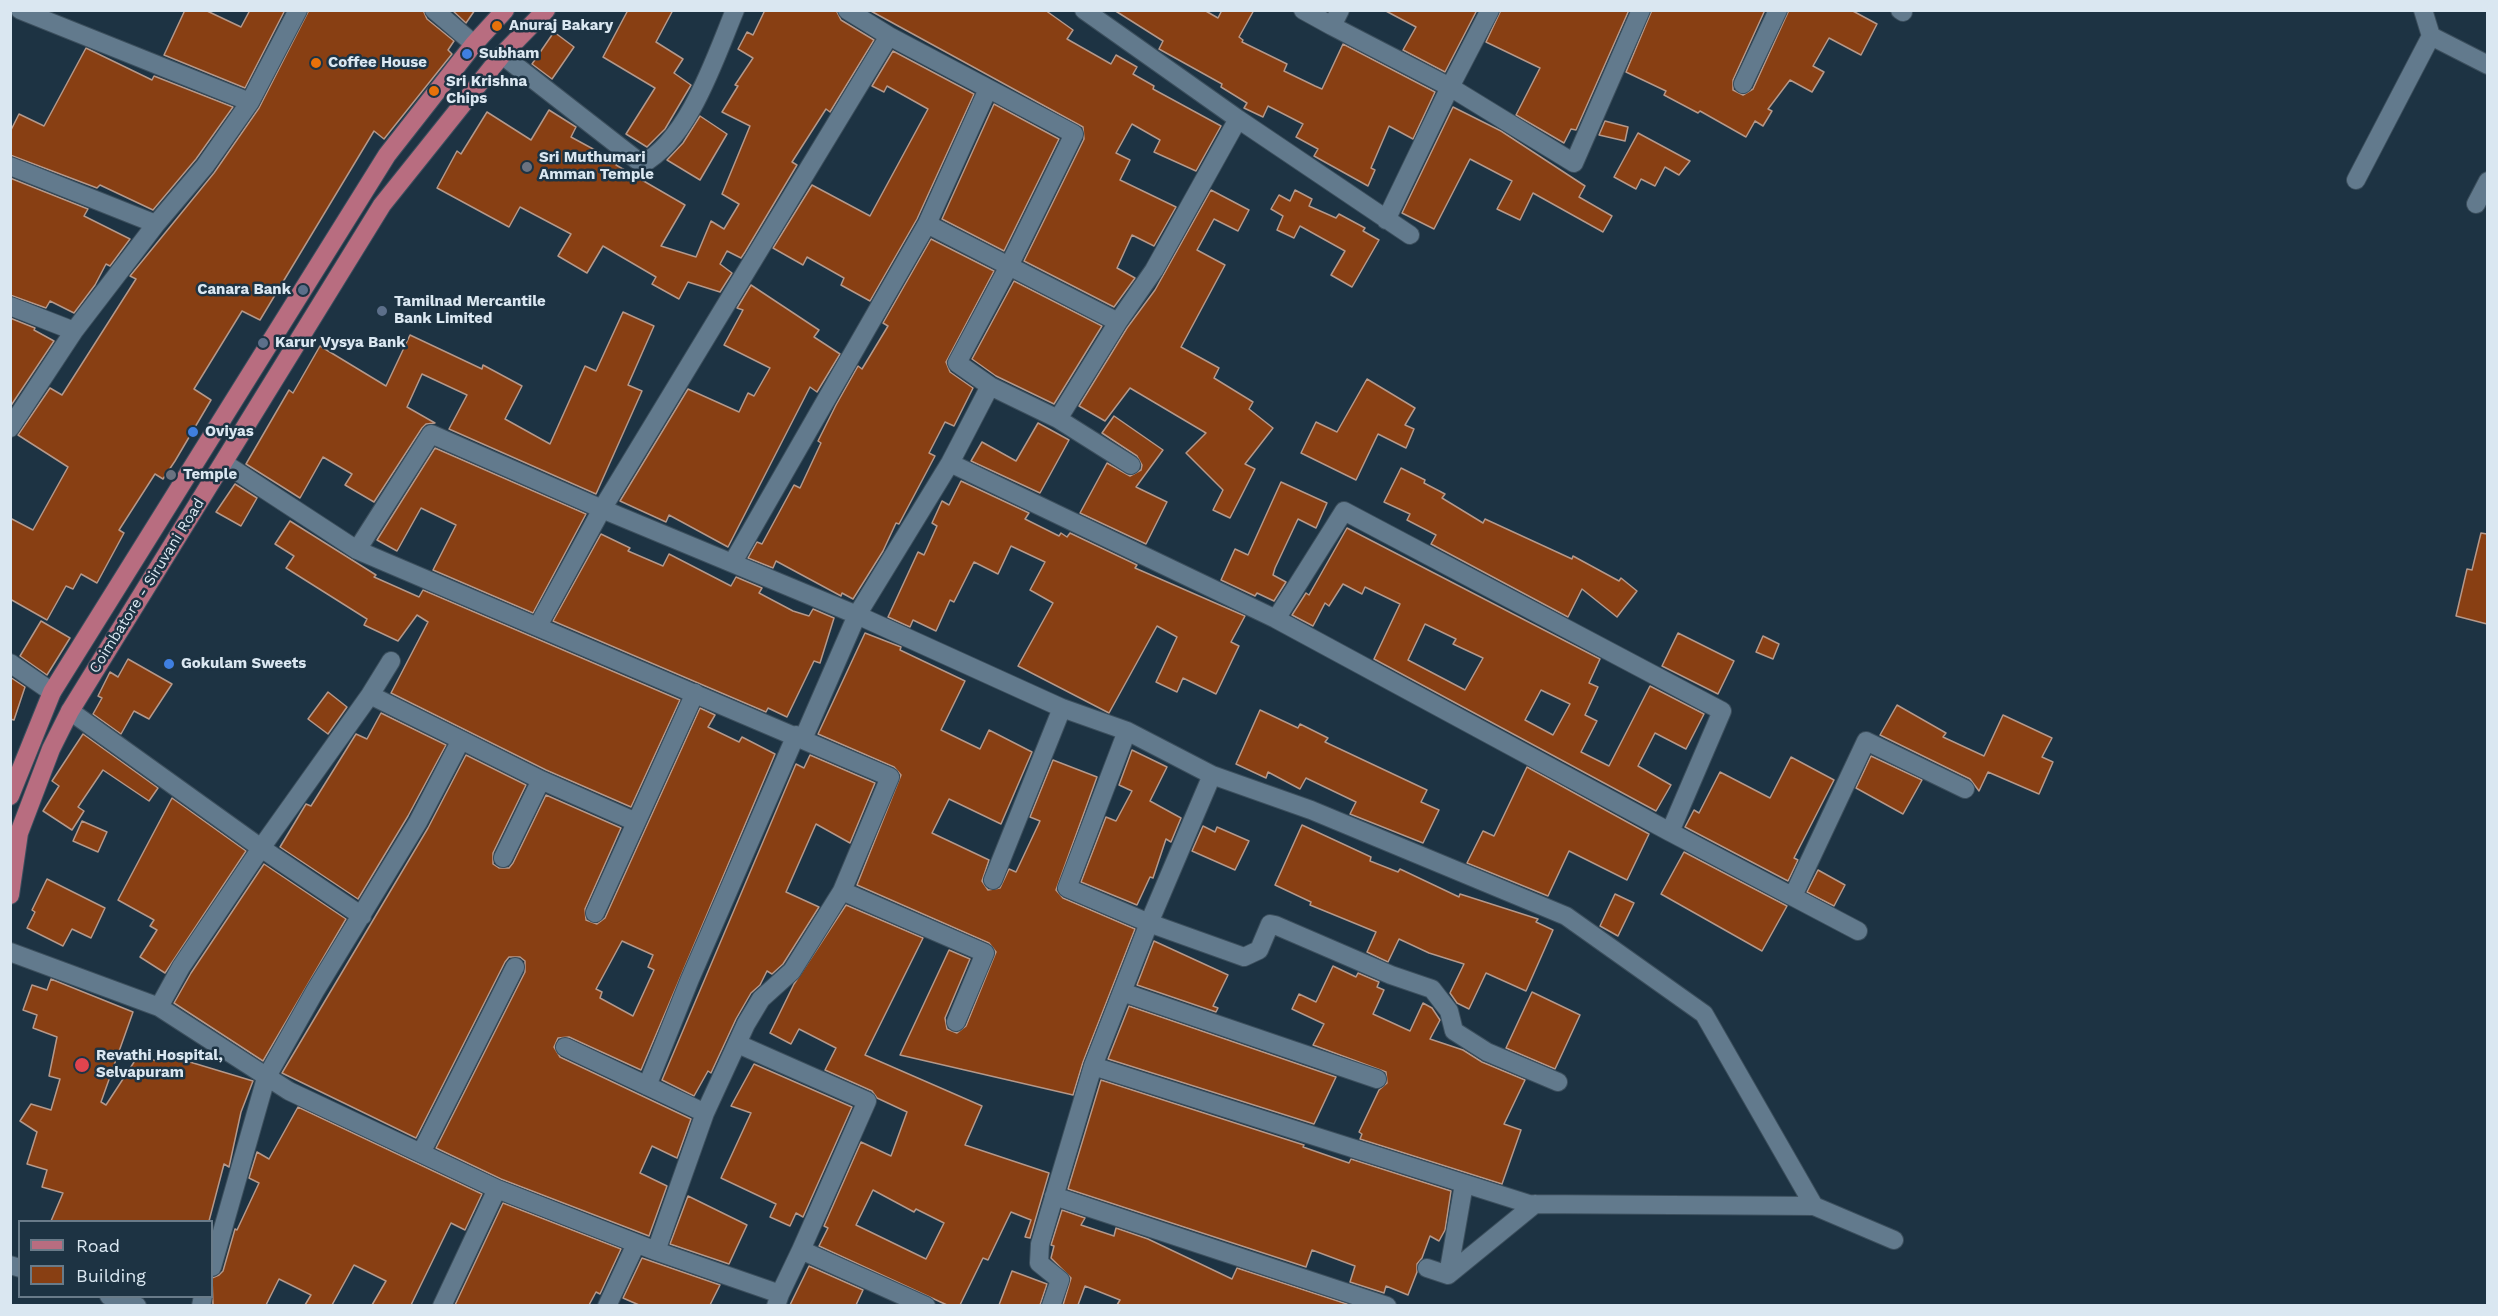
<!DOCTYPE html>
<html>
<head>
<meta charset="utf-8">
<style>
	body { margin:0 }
	#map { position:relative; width:2498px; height:1316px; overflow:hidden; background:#1d3343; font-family:"Work Sans",sans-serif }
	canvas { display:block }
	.frame { position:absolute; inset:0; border:12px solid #dae7f1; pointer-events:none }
	.legend { position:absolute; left:18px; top:1220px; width:195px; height:78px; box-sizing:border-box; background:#1d3343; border:2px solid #697b89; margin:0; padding:8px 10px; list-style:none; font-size:18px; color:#dae7f1 }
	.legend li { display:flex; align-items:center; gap:12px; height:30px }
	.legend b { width:30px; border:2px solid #697b89 }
</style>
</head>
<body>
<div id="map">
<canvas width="2498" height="1316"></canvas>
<div class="frame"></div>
<ul class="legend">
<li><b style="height:8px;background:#b86d80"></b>Road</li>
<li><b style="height:16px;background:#883f13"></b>Building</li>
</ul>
</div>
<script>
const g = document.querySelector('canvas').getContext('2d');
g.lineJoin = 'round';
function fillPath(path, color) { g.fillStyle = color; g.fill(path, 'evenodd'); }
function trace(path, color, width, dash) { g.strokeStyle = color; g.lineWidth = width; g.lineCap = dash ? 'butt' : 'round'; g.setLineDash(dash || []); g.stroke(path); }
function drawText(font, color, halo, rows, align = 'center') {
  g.font = font + ' "Work Sans",sans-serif'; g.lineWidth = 5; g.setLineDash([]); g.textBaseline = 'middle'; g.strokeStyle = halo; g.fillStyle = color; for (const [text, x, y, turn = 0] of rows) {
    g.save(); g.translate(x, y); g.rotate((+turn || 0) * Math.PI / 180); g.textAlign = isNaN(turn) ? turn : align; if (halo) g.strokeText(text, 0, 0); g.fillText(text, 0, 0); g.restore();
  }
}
const building = new Path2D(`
	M185 10H205L241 27 250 10H285L245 88 164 55Z
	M309 10H423L427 19 454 41 448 50 452 54 384 139 374 131 260 320 242 311 194 389 211 400 175 461 163 479 155 474 119 530 124 533 97 583 81 574 73 589 66 586 47 620 10 599V518L33 530 68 467 18 435 50 388 62 395 136 279 130 276 214 173 259 108Z
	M452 10H475L466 23Z
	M628 10H673L656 42 683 59 674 73 691 85 665 129 647 147 626 134 655 88 603 57Z
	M765 10H836L841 20 874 40 830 112 826 109 792 162 797 165 745 252 741 258 727 251 720 264 732 273 720 292 688 282 679 299 652 284 656 277 603 246 587 273 558 256 571 234 520 207 509 227 437 188 457 151 461 154 487 112 531 140 549 110 576 127 571 137 617 162 616 165 685 205 661 246 696 257 711 221 724 229 739 204 722 194 750 126 722 112 738 86 735 85 753 58 738 49 747 32 753 35Z
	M869 10H1045L1073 30 1067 39 1111 64 1116 55 1137 67 1133 74 1154 86 1153 89 1221 126 1196 171 1154 152 1160 140 1132 124 1116 153 1130 160 1120 180 1176 207 1154 246 1132 235 1117 268 1135 278 1114 307 1024 261 1084 139 1083 127Z
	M1114 10H1204L1218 18 1222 10H1254L1239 37 1243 40 1242 42 1287 64 1284 71 1315 86 1322 89 1343 44 1435 92 1413 139 1389 126 1371 168 1375 170 1368 186 1314 156 1318 149 1296 137 1303 124 1268 106 1263 117 1244 108 1247 103 1221 87 1222 84 1159 49 1163 41Z
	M1384 10H1477L1445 72 1403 50 1416 27Z
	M1501 10H1629L1576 130 1571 129 1564 143 1516 115 1540 68 1486 42Z
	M1652 10H1765L1733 80V90L1743 95 1753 89 1789 10H1851L1877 24 1861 55 1829 38 1813 66 1824 72 1812 92 1790 80 1768 109 1772 111 1763 126 1755 121 1746 137 1700 111 1698 113 1664 95 1666 91 1626 72Z
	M554 32 574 47 552 79 532 64Z
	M86 48 152 80 154 76 233 107 196 159 153 210 100 185 97 188 10 155V132L19 114 44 126Z
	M893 51 974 94 917 219 870 301 841 285 844 278 807 257 803 265 773 248 812 185 870 216 928 109 887 86 884 92 872 86Z
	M994 104 1059 139 1004 251 942 219Z
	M1453 107 1501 131 1585 186 1579 197 1612 216 1603 232 1533 193 1520 220 1497 209 1512 181 1470 159 1434 229 1402 213Z
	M700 116 727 134 700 180 667 160 683 143Z
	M1605 121 1628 127 1625 141 1599 135Z
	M1638 133 1690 161 1679 175 1665 167 1655 186 1641 179 1636 189 1614 177Z
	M10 178 88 209 84 216 130 239 110 266 106 264 95 285 74 313 50 301 46 308 10 295Z
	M1211 190 1249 210 1238 231 1214 219 1197 250 1225 265 1181 347 1219 368 1214 378 1253 402 1249 409 1273 428 1245 464 1255 469 1230 518 1213 510 1223 490 1186 453 1206 433 1130 388 1105 421 1079 406 1127 328 1155 290Z
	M1295 190 1312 199 1309 206 1336 218 1339 214 1365 228 1363 231 1379 240 1352 287 1331 275 1345 251 1300 226 1294 238 1277 230 1283 216 1271 209 1279 195 1290 201Z
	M931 239 994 271 946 362 950 372 973 388 954 426 945 422 929 453 935 456 899 524 896 523 883 551 853 599 842 593 841 596 776 561 773 568 748 558 757 542 762 544 794 485 800 488 821 443 818 441 836 405 858 366 862 369 888 326 883 323Z
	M1014 281 1102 326 1054 404 996 376 972 359Z
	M751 285 819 330 814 337 840 354 817 392 810 387 728 547 669 515 666 522 620 501 688 389 739 412 748 393 754 396 770 368 724 345 743 310 737 308Z
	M623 312 654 326 628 385 642 391 596 494 449 429 467 395 422 374 407 407 435 423 426 424 422 428 374 502 345 485 352 474 323 457 300 498 246 464 289 390 293 393 320 346 386 386 410 335 482 369 483 365 522 386 505 419 550 444 585 366 596 371Z
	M10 318 35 328 34 330 54 341 10 407Z
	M1367 379 1415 408 1405 425 1414 429 1406 448 1378 434 1356 480 1301 453 1316 422 1337 432Z
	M1114 416 1163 450 1136 487 1167 502 1146 544 1080 513 1107 463 1130 476 1141 470 1142 465 1137 456 1102 433Z
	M1038 423 1069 440 1040 493 971 461 982 442 1016 461Z
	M435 448 586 514 533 613 433 570 456 525 421 508 397 551 377 540Z
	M1401 468 1425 480 1424 483 1445 494 1442 498 1483 523 1485 519 1572 559 1573 556 1619 581 1621 578 1637 591 1617 617 1582 589 1568 617 1431 544 1436 535 1407 520 1410 514 1384 502Z
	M961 481 1029 513 1025 519 1059 536 1061 533 1067 537 1070 533 1137 565 1135 568 1245 616 1231 642 1239 646 1216 694 1183 678 1177 692 1156 682 1177 637 1157 626 1109 713 1018 666 1053 603 1030 590 1045 562 1011 546 998 574 974 562 954 602 950 600 936 631 913 620 910 627 888 617 918 552 924 555 937 526 932 523 942 501 949 505Z
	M1281 482 1327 503 1316 528 1298 519 1275 568 1273 575 1286 582 1274 601 1257 593 1255 596 1221 580 1235 549 1248 555Z
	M235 484 257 498 241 526 216 512Z
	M290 521 376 575 374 577 419 597 423 590 680 700 631 807 546 770 391 693 428 622 417 615 398 641 364 625 367 619 286 568 294 556 275 544Z
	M1347 528 1600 659 1589 683 1598 687 1585 715 1597 721 1581 752 1609 766 1650 686 1704 714 1686 749 1655 733 1638 766 1671 785 1656 811 1374 659 1400 604 1365 587 1362 594 1343 584 1329 606 1325 603 1313 626 1292 615 1306 593 1309 595ZM1425 624 1456 639 1453 644 1483 658 1465 690 1408 660ZM1541 690 1570 704 1553 735 1525 720Z
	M2481 533 2487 534V624L2456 616 2467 569 2472 570Z
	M601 534 630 548 628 551 663 566 669 554 731 586 736 577 762 588 759 593 793 611 809 616 813 609 834 618 820 663 814 661 787 717 768 708 766 712 553 621Z
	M41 621 70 638 47 675 20 656Z
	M865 633 901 647 900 650 965 681 941 730 980 749 989 730 1032 752 1001 824 949 799 932 833 989 860 982 881 988 890 1000 888 1009 869 1016 872 1040 821 1030 817 1053 760 1097 777 1056 890 1063 898 1135 929 1083 1062 1073 1095 900 1055 949 950 970 959 945 1018 947 1029 957 1033 966 1026 996 952 989 943 857 885 901 775 894 767 818 734Z
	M1678 633 1734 661 1718 694 1662 666Z
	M1763 636 1779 644 1773 659 1756 652Z
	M128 659 172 684 149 719 134 711 121 734 93 714 102 698 98 696 110 672 118 677Z
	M10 677 25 687 14 720 10 719Z
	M328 692 347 707 328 734 308 719Z
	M1897 705 1946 733 1943 737 1984 756 2003 715 2052 738 2042 757 2053 762 2039 794 1988 772 1979 791 1970 779 1880 735Z
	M700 708 715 715 708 727 739 742 742 737 775 754 641 1070 569 1037 558 1038 554 1047 560 1057 691 1119 677 1158 652 1146 640 1173 667 1186 649 1236 501 1179 436 1148 525 972V961L520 957H509L505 962 416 1138 282 1073 428 828 466 755 526 785 493 853V864L499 868H509L513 863 546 795 621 828 585 909 586 920 597 924 605 918ZM622 941 653 955 648 967 654 970 633 1016 600 998 602 992 596 989Z
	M1260 710 1298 728 1300 724 1328 738 1325 742 1427 790 1421 802 1439 810 1423 843 1350 814 1356 802 1306 778 1300 789 1268 772 1266 778 1236 764Z
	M381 713 446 745 408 816 358 899 280 847 306 804 311 806 356 734 367 739Z
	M83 734 158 788 149 801 103 770 78 807 84 811 72 830 43 811 59 786 52 781Z
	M1132 750 1167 767 1150 801 1181 818 1171 842 1166 839 1153 878 1150 877 1137 905 1081 882 1106 817 1116 821 1132 791 1119 785Z
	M810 755 875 783 850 843 816 824 786 892 819 907 783 964 772 974 767 971 760 985 751 993 736 1019 711 1073 708 1071 694 1096 662 1080 796 764 804 768Z
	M1871 756 1922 780 1903 814 1856 788Z
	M1791 757 1834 780 1794 858 1798 860 1788 881 1685 827 1694 810 1699 813 1720 772 1770 798Z
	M1527 767 1649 834 1627 880 1569 851 1548 896 1467 863 1483 831 1494 836Z
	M172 798 246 851 165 973 140 957 157 930 150 926 154 920 118 900Z
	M82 821 107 832 98 852 73 841Z
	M1302 825 1371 857 1370 861 1398 872 1400 869 1459 897 1460 894 1538 919 1536 922 1553 930 1526 991 1486 973 1469 1009 1457 1003 1450 993 1464 964 1429 953 1399 939 1388 962 1367 952 1376 932 1310 905 1311 902 1275 885Z
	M1203 826 1215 832 1217 827 1249 841 1235 870 1192 851Z
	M1684 852 1787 906 1762 951 1661 894Z
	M264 864 346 919 263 1061 174 1003 191 973Z
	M1818 870 1845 885 1834 906 1807 892Z
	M47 879 105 908 91 938 72 929 63 946 27 928 35 912 32 910Z
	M1615 894 1634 903 1618 936 1600 926Z
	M846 905 923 938 865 1055 982 1106 965 1145 1049 1173 1030 1238 1025 1237 1031 1220 1011 1212 988 1260 983 1258 960 1305H947L819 1246 828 1228 824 1226 861 1142 891 1156 907 1112 877 1098 872 1091 825 1070 836 1048 799 1029 791 1044 770 1033 794 984ZM873 1190 914 1212 916 1209 944 1223 926 1259 856 1225Z
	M1154 941 1228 975 1213 1006 1218 1008 1216 1012 1137 985Z
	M1333 966 1356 977 1358 973 1379 982 1377 987 1384 990 1373 1014 1410 1031 1423 1003 1432 1008 1440 1020 1430 1039 1463 1050 1482 1062 1525 1080 1504 1124 1521 1130 1502 1184 1360 1139 1362 1134 1359 1132 1379 1090 1387 1083 1386 1072 1313 1045 1324 1024 1292 1009 1299 994 1316 1002Z
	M51 979 133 1012 101 1102 106 1105 138 1056 157 1061 160 1053 253 1081 241 1112 229 1167 224 1164 209 1221H51L63 1193 42 1187 47 1170 27 1164 37 1132 20 1121 31 1104 51 1110 60 1079 49 1076 57 1037 33 1028 37 1015 23 1010 32 985 47 990Z
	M1532 992 1580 1015 1555 1069 1506 1048Z
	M1129 1006 1336 1077 1314 1124 1108 1059Z
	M754 1064 852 1107 803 1217 796 1213 790 1226 770 1217 776 1204 721 1178 751 1113 731 1106Z
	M1101 1080 1304 1145 1303 1147 1349 1163 1351 1159 1451 1191 1445 1230 1439 1241 1430 1236 1422 1258 1417 1264V1272L1408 1295 1386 1286 1384 1293 1350 1282 1355 1266 1312 1250 1306 1267 1068 1189Z
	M298 1107 482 1194 465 1230 451 1223 411 1305H372L386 1281 354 1265 332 1305H305L311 1295 279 1279 266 1305H213L212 1278 219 1275 223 1271 235 1229 237 1230 259 1183 249 1178 257 1152 269 1159Z
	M688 1196 747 1225 729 1264 670 1244Z
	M503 1203 621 1249 600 1294 596 1292 589 1305H455Z
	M1062 1210 1085 1218 1081 1225 1114 1236 1116 1228 1148 1239 1232 1279 1237 1268 1350 1305H1117L1120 1300 1085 1286 1078 1305H1063L1071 1278 1051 1258 1054 1246 1051 1245Z
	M642 1258 720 1285 710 1305H639L623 1298Z
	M809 1266 863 1290 856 1305H790Z
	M1012 1271 1047 1284 1040 1305H999Z`);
fillPath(building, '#883f13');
trace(building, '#b5988a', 1.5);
const street = new Path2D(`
	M20 10 250 102
	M434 10 474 44
	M1084 10 1238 119 1410 235
	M1303 10 1332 26
	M1340 10 1332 26 1450 87 1490 10
	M1900 10 1903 12
	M2423 10 2431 36 2488 65
	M889 36 1074 134 1009 266 957 363 990 386
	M502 55 642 164C689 139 715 58 735 10
	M1743 84 1778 10
	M10 166 156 224
	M2356 180 2431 36
	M2476 204 2488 181
	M1386 220 1450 87 1574 163 1641 10
	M927 224 988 89
	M10 306 74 331 156 224 205 166 250 102 298 10
	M1058 419 1131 465
	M10 428 74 331
	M224 463 357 550 890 777 842 891 792 971 761 999 746 1024 705 1113 656 1251 780 1294 776 1306
	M950 463 1276 619 1344 511 1722 711 1670 832 1276 619
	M357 550 431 434 602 509 857 615 1062 708 1127 731 1212 775 1311 810 1566 916 1704 1014 1814 1206
	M733 562 927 224 1118 322
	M538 626 602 509 889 36 847 10
	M10 663 52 692
	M70 711 261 848 181 967 159 1007 289 1091 497 1189 656 1251
	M1127 731 1067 888 1149 923 1244 957 1259 950 1270 924 1275 925 1391 975 1432 989 1449 1011 1454 1031 1487 1052 1558 1082
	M803 739 857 615 950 463 990 386 1058 419 1118 322 1154 270 1238 119
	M461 740 541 780
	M1670 832 1858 931
	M503 858 541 780 636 822
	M993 880 1062 708
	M842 891 985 953 956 1022
	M1793 896 1866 741 1965 789
	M595 913 695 693
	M362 916 261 848 370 695 391 661
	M10 952 159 1007
	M1122 992 1377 1079
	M738 1044 867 1101 801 1250
	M565 1047 705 1113
	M1093 1066 1529 1204 1814 1206 1894 1240
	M647 1086 690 979 796 735
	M422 1151 515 967
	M1054 1196 1387 1306
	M10 1265 20 1268
	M212 1267 266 1078 315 991 418 822 461 740 370 695
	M1427 1268 1448 1275 1535 1204
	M1448 1275 1464 1184
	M780 1294 801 1250 926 1306
	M109 1296 137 1306
	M201 1306 203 1296
	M442 1306 497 1189
	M607 1306 636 1244
	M1051 1306 1060 1280 1039 1263 1040 1244 1093 1066 1149 923 1212 775`);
const primary = new Path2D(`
	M10 796 52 692 387 155 474 44 505 10
	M10 895 19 833 51 749 70 711 382 205 502 55 546 10`);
trace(street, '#3c4f5d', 20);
trace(primary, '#3c4f5d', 20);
trace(street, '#627a8d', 18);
trace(primary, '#b86d80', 18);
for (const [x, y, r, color] of [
	[497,26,6,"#e8710a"],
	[467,54,6,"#3f7fe0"],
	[316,63,6,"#e8710a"],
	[434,91,6,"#e8710a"],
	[527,167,6,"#6b7280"],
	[303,290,6,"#5c6f8a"],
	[382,311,6,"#5c6f8a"],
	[263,343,6,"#5c6f8a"],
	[193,432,6,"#3f7fe0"],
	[171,475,6,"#6b7280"],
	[169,664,6,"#3f7fe0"],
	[82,1065,8,"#e0444e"]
]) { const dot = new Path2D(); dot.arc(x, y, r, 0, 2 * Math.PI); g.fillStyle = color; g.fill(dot); trace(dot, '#1d3343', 2); }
drawText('bold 15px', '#dae7f1', '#1d3343', [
	["Anuraj Bakary",509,26],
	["Subham",479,54],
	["Coffee House",328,63],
	["Sri Krishna",446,82],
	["Chips",446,99],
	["Sri Muthumari",539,158],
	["Amman Temple",539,175],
	["Canara Bank",291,290,"right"],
	["Tamilnad Mercantile",394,302],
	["Bank Limited",394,319],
	["Karur Vysya Bank",275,343],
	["Oviyas",205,432],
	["Temple",183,475],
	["Gokulam Sweets",181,664],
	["Revathi Hospital,",96,1056],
	["Selvapuram",96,1073]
], 'left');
drawText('15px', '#dae7f1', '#1d3343', [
	["Coimbatore - Siruvani Road",147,586,-58]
]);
</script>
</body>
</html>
